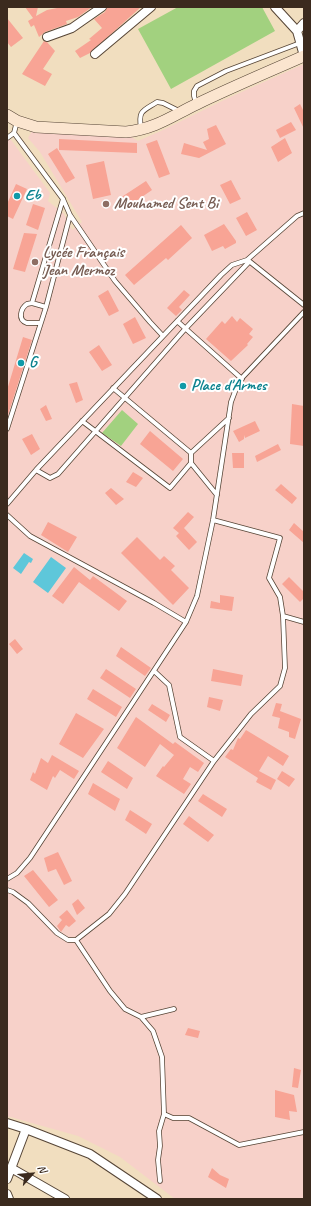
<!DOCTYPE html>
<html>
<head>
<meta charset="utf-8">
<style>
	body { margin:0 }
	#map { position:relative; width:311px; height:1206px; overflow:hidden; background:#f1debf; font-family:Caveat,sans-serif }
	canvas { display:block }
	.frame { position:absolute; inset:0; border:8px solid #3b2a1e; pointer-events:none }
	.north { position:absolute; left:12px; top:1154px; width:40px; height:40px; -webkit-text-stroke:3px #fff; paint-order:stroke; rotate:63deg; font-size:11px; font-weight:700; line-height:16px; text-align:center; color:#3b2a1e }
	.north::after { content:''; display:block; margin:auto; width:14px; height:18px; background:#3b2a1e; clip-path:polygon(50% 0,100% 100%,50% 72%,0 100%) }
</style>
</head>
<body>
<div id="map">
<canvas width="311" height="1206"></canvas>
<div class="frame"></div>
<div class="north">N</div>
</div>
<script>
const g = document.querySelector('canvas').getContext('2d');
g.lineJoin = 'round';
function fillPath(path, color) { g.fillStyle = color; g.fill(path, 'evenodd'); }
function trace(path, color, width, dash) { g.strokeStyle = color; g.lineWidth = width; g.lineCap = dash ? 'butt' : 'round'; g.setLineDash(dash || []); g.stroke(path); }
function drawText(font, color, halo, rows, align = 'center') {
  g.font = font + ' Caveat,sans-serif'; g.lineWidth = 4; g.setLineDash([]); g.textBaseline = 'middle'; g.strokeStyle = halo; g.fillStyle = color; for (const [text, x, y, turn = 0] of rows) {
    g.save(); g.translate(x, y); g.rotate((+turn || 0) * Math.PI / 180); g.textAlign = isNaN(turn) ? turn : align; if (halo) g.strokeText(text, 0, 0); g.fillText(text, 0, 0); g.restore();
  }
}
fillPath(new Path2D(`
	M304 64V1199H175L120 1157 78 1136 7 1116V137L11 140 50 193 48 201 64 214 72 230 82 222 40 152 28 138 32 131 130 136 138 141 163 130 226 99Z`), '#f7d1c9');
fillPath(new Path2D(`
	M178 7H262L275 31 171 89 138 29Z
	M122 410 138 424 121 446 102 433Z`), '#a2d17f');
fillPath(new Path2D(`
	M24 553 33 559 31 563 29 562 21 574 13 568Z
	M51 557 66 568 48 593 33 582Z`), '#5ec7da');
fillPath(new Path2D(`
	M25 7H38L36 16 47 10 62 7H92L78 17 66 21 67 24 45 32 39 37 34 25 31 27 28 21 33 18Z
	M107 7H141L90 53 80 58 75 51 91 40 89 39 102 28 94 19 105 12Z
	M7 18 23 38 11 47 7 42Z
	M44 41 47 42 55 51 43 69 52 74 45 86 22 74Z
	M300 104 304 112V129L294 108Z
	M291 122 296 130 280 138 276 130Z
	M216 125 226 144 199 158 181 154 184 143 207 150 203 142 209 139 207 129Z
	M285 138 292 153 278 162 271 147Z
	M59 139 137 143V153L59 150Z
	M157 140 170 174 159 178 146 144Z
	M57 148 75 178 66 183 48 154Z
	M104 161 111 195 93 199 86 165Z
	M231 180 241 199 230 204 220 185Z
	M146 181 152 190 123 210 117 200Z
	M16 184 27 189 13 219 7 216V204Z
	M33 204 45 208 38 230 26 225Z
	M247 212 257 230 246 236 236 218Z
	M224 224 236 241V243L225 249 223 246 212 251 204 235Z
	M181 225 192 238 168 260 166 258 134 285 125 275Z
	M24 233 37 234 25 272 13 269Z
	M108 290 119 311 109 316 98 296Z
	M184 290 190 295 179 307 182 310 176 316 167 308Z
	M232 316 237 322 240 318 253 329 249 334 253 337 247 344 248 345 231 361 206 339 222 321 225 324Z
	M135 317 146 338 133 344 123 324Z
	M23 337 32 340 7 418V390Z
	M99 345 112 365 102 371 89 352Z
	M77 382 83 400 76 403 69 384Z
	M292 404 304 406V446L290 444Z
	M46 405 52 419 46 421 40 409Z
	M255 421 260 431 245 438 244 435V439L239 442 233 431Z
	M150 431 183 459 173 471 140 444Z
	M32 434 40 449 31 455 22 439Z
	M278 444 281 450 257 462 255 456Z
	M232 453H244V468H233Z
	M133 472 143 478 136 487 126 482Z
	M281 484 297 498 292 504 275 490Z
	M111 488 124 499 116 505 105 493Z
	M188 512 194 517 184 528 197 542 189 550 176 536 179 533 173 528Z
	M48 522 77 537 68 552 41 535Z
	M294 523 304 532V543L289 530Z
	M137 537 160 560 164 556 175 566 171 570 189 588 173 605 121 553Z
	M74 567 90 580 93 576 127 601 119 611 79 582 63 604 52 596Z
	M289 577 304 592V598L300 602 282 584Z
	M220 595 234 597 232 611 210 608 211 601 220 603Z
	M15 639 23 649 17 654 9 644Z
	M121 647 151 668 145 676 116 656Z
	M106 669 136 689 130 698 100 678Z
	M213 669 243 675 241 686 211 681Z
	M93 689 122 707 116 717 87 699Z
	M209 697 223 700 220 711 207 707Z
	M276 703 282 704 280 711 301 719 295 739 289 737V732L278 728 280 718 272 716Z
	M152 704 170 715 166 722 148 710Z
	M76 713 104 729 83 758 59 744Z
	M136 717 173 744 175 742 204 763 198 772 190 767 183 779 191 784 184 794 156 776 163 766 164 767 174 755 160 744 145 767 117 748Z
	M246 730 289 756 283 766 268 756 259 771 276 780 271 790 256 782 258 778 225 757 231 749 233 750 238 738 240 739Z
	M52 755 79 771 74 779 60 770 55 778 53 776 47 790 30 780 33 772 35 774 41 758 48 763Z
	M108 761 133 778 127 789 101 772Z
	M282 771 295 779 289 787 277 779Z
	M93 783 120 799 115 811 88 794Z
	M203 794 227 809 222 817 198 801Z
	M130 810 152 824 146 834 125 820Z
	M189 816 214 835 208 842 183 824Z
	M58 852 72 881 64 885 56 869 48 872 44 858Z
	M33 870 58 900 49 907 24 876Z
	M78 899 85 908 77 915 72 904Z
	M67 910 76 921 69 927 66 925 61 932 57 926 62 920 59 917Z
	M188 1028 200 1031 198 1038 185 1035Z
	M294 1068 301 1070 298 1088 292 1087Z
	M275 1090 294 1095 297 1112 289 1111 290 1120 275 1117Z
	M212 1168 220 1175 229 1179 226 1188 208 1177Z`), '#f8a495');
const lane = new Path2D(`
	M196 103 194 96V91L197 86 226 71 300 43
	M17 121 14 133 63 199 70 215 115 281 150 322 163 336
	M141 128C138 110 143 111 157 102L163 103 179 111
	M7 138 14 133
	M249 261 304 305
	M32 303 63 199
	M177 321 242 379
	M40 323C36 323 31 323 27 323 17 320 21 308 27 304L32 303 46 307
	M113 388 191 453
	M82 421 170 488 191 463V453L229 418
	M7 429 46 307 70 215
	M191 463 217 495
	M36 470 50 478 58 474 185 329 249 262
	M7 504 36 470 221 275 232 265 247 260 297 216 304 213
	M7 515 30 536 154 603 186 622
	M283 616 304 622
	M154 671 169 685 180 737 214 761
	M7 879 17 873 30 858 186 622 197 596 213 520 231 402 239 381 304 312
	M7 890 13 892 28 903 57 933 68 940H76L109 914 125 894 214 761 251 714 280 686 285 668 283 616 280 597 269 578 280 538 213 520
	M76 940 110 991 125 1009 141 1017 153 1031 162 1057 164 1114 159 1131 160 1146 158 1160 160 1181
	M141 1017 174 1009
	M164 1114 173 1118H189L239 1145 304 1132`);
const street = new Path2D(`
	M275 7 297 31
	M47 37 72 28 102 7
	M95 54 151 7
	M304 56 297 31 304 23
	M7 1123 26 1129 90 1154 157 1199
	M11 1168 65 1199
	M7 1179 26 1129
	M7 1194 9 1199`);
const secondary = new Path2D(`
	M7 115 17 121 36 127 126 132C155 129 172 116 197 104 232 87 268 72 304 56`);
trace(lane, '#564536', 5.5);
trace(street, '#564536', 10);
trace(secondary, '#564536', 12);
trace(lane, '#fff', 4);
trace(street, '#fff', 8);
trace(secondary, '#fbe5cf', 11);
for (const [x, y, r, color] of [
	[17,196,4,"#0f9aa8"],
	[106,204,4,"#8d6e63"],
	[35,262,4,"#8d6e63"],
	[21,363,4,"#0f9aa8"],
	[183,386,4,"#0f9aa8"]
]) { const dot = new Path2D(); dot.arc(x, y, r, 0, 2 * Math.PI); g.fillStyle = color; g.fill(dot); trace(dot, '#fff', 1.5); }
drawText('bold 16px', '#0d838f', '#fff', [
	["Eb",25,196],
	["G",29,363],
	["Place d'Armes",191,386]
], 'left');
drawText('bold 16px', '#785e54', '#fff', [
	["Mouhamed Sent Bi",114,204],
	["Lycée Français",43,253],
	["Jean Mermoz",43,271]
], 'left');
</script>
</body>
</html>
